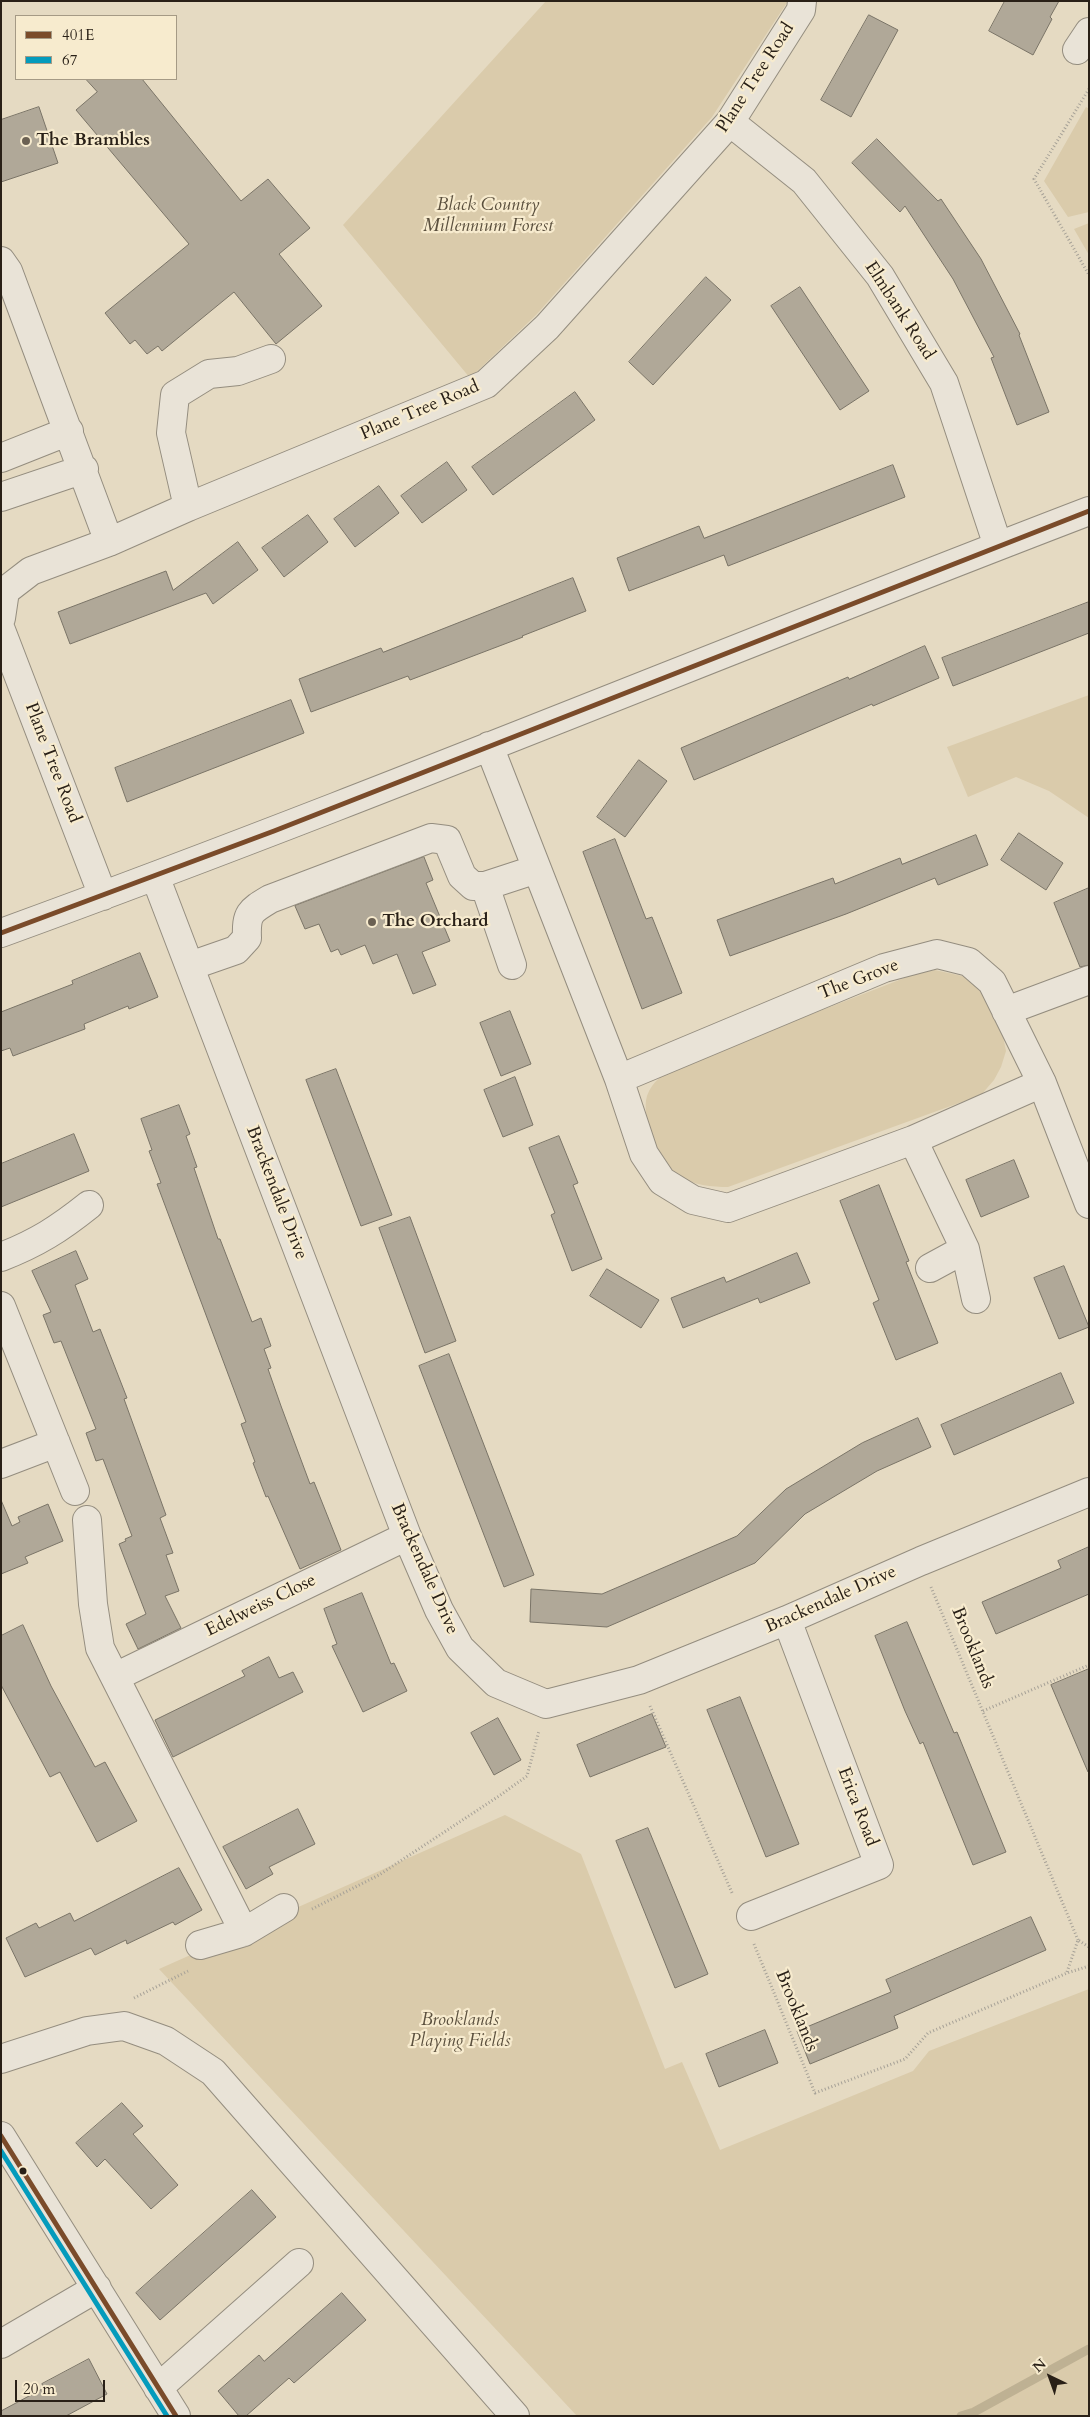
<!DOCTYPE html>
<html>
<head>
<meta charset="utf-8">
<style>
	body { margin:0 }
	#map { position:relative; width:1090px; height:2417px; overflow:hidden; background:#e5dac2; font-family:Cardo,serif }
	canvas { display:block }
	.frame { position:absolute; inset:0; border:2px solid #292017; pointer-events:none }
	.legend { position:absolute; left:15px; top:15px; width:162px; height:65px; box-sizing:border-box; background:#f7ebce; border:1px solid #a59a85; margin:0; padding:6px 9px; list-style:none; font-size:15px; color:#292017 }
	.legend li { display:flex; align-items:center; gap:10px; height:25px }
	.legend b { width:25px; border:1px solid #a59a85 }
	.north { position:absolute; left:1025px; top:2352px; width:50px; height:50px; -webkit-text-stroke:4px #f7ebce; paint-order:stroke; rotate:318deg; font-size:14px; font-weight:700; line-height:20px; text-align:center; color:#292017 }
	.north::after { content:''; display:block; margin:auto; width:18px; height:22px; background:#292017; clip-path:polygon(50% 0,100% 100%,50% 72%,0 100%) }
	.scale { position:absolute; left:15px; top:2380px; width:90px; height:22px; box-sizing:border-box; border:2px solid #292017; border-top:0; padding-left:6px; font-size:15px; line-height:18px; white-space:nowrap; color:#292017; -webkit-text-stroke:4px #f7ebce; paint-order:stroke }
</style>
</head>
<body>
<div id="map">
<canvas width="1090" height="2417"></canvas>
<div class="frame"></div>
<ul class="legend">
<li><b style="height:6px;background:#7a4b2a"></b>401E</li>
<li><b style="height:6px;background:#049bbc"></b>67</li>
</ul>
<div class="north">N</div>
<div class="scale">20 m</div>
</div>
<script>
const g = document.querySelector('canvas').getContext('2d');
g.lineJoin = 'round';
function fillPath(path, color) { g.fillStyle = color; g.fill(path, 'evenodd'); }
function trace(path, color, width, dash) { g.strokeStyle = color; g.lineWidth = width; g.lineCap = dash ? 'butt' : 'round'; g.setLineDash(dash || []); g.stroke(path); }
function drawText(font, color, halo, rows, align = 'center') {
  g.font = font + ' Cardo,serif'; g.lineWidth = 4.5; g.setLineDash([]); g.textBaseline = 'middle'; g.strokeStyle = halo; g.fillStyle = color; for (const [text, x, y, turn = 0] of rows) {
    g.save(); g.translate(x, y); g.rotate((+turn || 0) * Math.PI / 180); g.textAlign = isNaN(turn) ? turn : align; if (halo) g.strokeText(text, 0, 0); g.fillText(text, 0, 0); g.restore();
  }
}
fillPath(new Path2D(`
	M546 1H788L712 117 536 315 470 378 343 225Z
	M1086 107 1089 109V212L1068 217 1044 181Z
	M1089 223V255L1074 229Z
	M1089 695V818L1049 791 1016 777 968 797 947 747Z
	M935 970 971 978 986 992 1003 1036 1006 1051 1001 1067 994 1080 981 1095 728 1187C713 1187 692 1185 679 1176 661 1163 640 1118 647 1096 652 1081 664 1074 676 1067L912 975Z
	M505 1815 581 1854 665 2069 682 2062 720 2150 913 2071 929 2051 1089 1989V2416H577L159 1969Z`), '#dacbab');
trace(new Path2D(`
	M961 2416 974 2412 1089 2349`), '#beb193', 9);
const building = new Path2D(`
	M1005 1H1059L1050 17 1052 19 1033 55 989 31Z
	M869 15 898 30 851 117 821 100Z
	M86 79H142L241 201 268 179 310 228 279 254 322 306 276 344 234 292 162 351 158 346 147 354 135 340 130 344 105 313 189 244 76 110 97 92Z
	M39 107 58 163 1 182V120Z
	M877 139 938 201 941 199 981 259 1020 334 1019 335 1049 412 1017 425 991 358 994 357 953 279 905 206 900 212 852 163Z
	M706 277 731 300 653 385 629 362Z
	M800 287 869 391 840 410 771 306Z
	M575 392 595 420 493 495 472 467Z
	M447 462 467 490 422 523 401 496Z
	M893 465 905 497 728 566 724 555 629 591 617 558 699 526 704 538Z
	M379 486 399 513 355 547 334 519Z
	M308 515 328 542 284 577 262 548Z
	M238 542 258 570 213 604 206 593 70 644 58 612 166 571 173 590Z
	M573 578 586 611 522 636 523 637 410 680 408 676 311 712 299 679 381 648 383 652Z
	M1089 602V633L953 686 942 658Z
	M925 646 939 678 873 706 872 704 694 780 681 748 848 677 849 679Z
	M291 700 304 733 127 802 115 768Z
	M639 760 667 781 625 837 597 817Z
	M1019 833 1063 863 1046 890 1001 860Z
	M976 835 988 865 938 885 935 878 846 914 730 956 717 920 833 878 835 884 900 858 902 864Z
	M615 839 646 919 652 917 682 993 642 1009 583 852Z
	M424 857 433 880 426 883 450 941 422 952 436 985 413 994 397 954 373 964 365 945 341 955 338 949 331 952 319 924 305 929 295 906Z
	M1089 888V965L1080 967 1054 903Z
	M140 953 158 997 129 1009 128 1006 84 1024 85 1029 13 1056 10 1048 1 1051V1012L73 984 72 981Z
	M510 1011 531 1064 501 1076 480 1023Z
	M336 1069 392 1215 361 1226 306 1080Z
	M515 1077 533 1125 503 1137 484 1090Z
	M179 1105 190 1134 186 1136 197 1167 194 1168 218 1239H220L252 1322 261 1318 271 1346 264 1349 271 1368 268 1369 281 1406 310 1484 314 1482 341 1550 300 1569 268 1496 266 1497 253 1463 255 1462 241 1424 246 1422 157 1184 161 1183 149 1151 152 1150 141 1119Z
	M74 1134 89 1171 1 1207V1164Z
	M559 1136 578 1183 573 1185 602 1259 572 1271 551 1215 555 1213 529 1148Z
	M1014 1160 1029 1197 981 1217 966 1180Z
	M879 1185 909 1261 906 1262 938 1343 896 1360 873 1303 879 1300 840 1201Z
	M410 1217 456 1341 425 1353 379 1228Z
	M76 1251 88 1279 75 1285 93 1332 100 1329 127 1398 124 1399 166 1515 160 1518 173 1553 166 1555 179 1591 165 1596 181 1628 138 1649 126 1624 146 1614 119 1544 126 1541 125 1539 132 1536 103 1459 96 1461 86 1433 96 1429 61 1341 54 1343 43 1315 51 1312 32 1271Z
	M797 1253 810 1283 760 1303 758 1298 683 1328 671 1298 724 1277 726 1282Z
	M1064 1266 1089 1327 1059 1339 1034 1278Z
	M607 1269 659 1300 641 1328 590 1296Z
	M449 1354 534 1575 504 1587 419 1366Z
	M1061 1373 1074 1403 954 1455 941 1425Z
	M918 1418 931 1447 877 1471 805 1514 755 1563 607 1627 530 1622 531 1589 602 1594 737 1536 786 1489 862 1443Z
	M1 1500 12 1526 20 1522 18 1517 48 1504 63 1541 25 1557 28 1563 1 1574Z
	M1089 1547V1594L996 1634 982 1602 1061 1568 1058 1561Z
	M362 1593 391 1664 394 1663 407 1691 363 1712 332 1646 337 1644 324 1609Z
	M907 1622 954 1733 957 1732 1006 1852 973 1865 923 1742 920 1744 905 1711 875 1636Z
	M23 1625 51 1686 95 1767 105 1762 137 1821 97 1842 60 1772 50 1777 1 1685V1636Z
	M269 1657 279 1678 293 1672 303 1692 173 1757 155 1720 245 1676 242 1671Z
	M1089 1669V1772H1088L1051 1685Z
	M740 1697 799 1844 766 1857 707 1710Z
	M652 1714 666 1747 590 1777 577 1745Z
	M498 1718 521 1760 494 1775 471 1733Z
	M298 1809 315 1844 269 1867 273 1874 246 1889 223 1847Z
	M648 1828 708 1974 675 1988 616 1841Z
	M179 1868 202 1910 175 1925 173 1922 127 1944 126 1940 95 1955 91 1948 25 1977 6 1938 36 1923 39 1928 70 1913 74 1921Z
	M1031 1917 1046 1950 894 2016 898 2028 810 2064 797 2031 891 1992 886 1980Z
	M765 2030 778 2063 719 2087 706 2054Z
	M122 2103 143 2126 133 2134 178 2185 151 2209 105 2159 97 2167 76 2143Z
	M252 2190 276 2217 160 2320 136 2293Z
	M342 2293 366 2320 294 2383 289 2378 246 2416H239L218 2391 259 2355 264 2361Z
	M89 2359 107 2394 66 2416H1V2411L44 2388 42 2384Z`);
fillPath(building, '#b0a898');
trace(building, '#7a7467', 1);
const minor = new Path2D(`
	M1077 50 1089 32
	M730 122 804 181 880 276 944 383 998 546
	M1 261 8 271 109 542
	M1 458 69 431
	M1 497 84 469
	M188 507 171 433 175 395 209 374 238 371 271 359
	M1 618 5 591 31 571 109 542 188 507 486 384 547 327 730 122 801 10 802 1
	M1 630 103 896
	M489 746 619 1079 644 1154 662 1181 693 1200 728 1208 913 1140 1042 1083
	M155 876 407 1536 439 1610 460 1648 496 1683 546 1704 639 1680 787 1620 921 1561 1089 1492
	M485 886 512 965
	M1 933C367 800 726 650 1089 511
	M190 966 236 950 247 938C246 913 250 911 270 899L431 838 447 840 462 876 473 886H485L537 869
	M1006 1011 1089 980
	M619 1079 884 968 937 954 969 962 992 982 1042 1083 1089 1204
	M913 1140 965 1249 976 1299
	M1 1257C37 1243 59 1229 89 1205
	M930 1268 965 1249
	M1 1306 75 1491
	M1 1464 56 1443
	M87 1520 93 1604 100 1648 244 1932
	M115 1677 407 1536
	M751 1916 879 1865 787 1620
	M200 1945 244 1932 284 1908
	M1 2059 87 2031 124 2026 166 2041 213 2072 515 2416
	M1 2136 176 2416
	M1 2344 97 2288
	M158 2388 299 2263`);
trace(minor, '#948d7f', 30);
trace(new Path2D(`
	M1089 89 1034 179 1089 275
	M931 1587 1078 1940
	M650 1706 733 1895
	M983 1711 1089 1665
	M312 1909 379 1875 499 1796 527 1776 539 1731
	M754 1944 815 2093 905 2059 928 2033 1067 1973 1089 1966
	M1067 1972 1078 1940 1089 1947
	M134 1998 188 1971`), '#a6a197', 3, [1, 2.5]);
trace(minor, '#e9e3d7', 28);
trace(new Path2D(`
	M1 933 274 831 1089 511
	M1 2136 176 2416`), '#7a4b2a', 5);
trace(new Path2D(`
	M1 2151 167 2416`), '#049bbc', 5);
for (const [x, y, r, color] of [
	[26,141,5,"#6b6153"],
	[372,922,5,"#6b6153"],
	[23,2171,4.5,"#292017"]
]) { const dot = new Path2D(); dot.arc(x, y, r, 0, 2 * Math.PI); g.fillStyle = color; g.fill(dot); trace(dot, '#f7ebce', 2); }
drawText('18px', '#292017', '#f7ebce', [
	["Plane Tree Road",756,78,-57],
	["Elmbank Road",899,311,57],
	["Plane Tree Road",420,411,-23],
	["Plane Tree Road",52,763,69],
	["The Grove",859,980,-21],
	["Brackendale Drive",276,1193,69],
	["Brackendale Drive",424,1569,66],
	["Brackendale Drive",831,1600,-24],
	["Edelweiss Close",261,1606,-26],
	["Brooklands",972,1648,68],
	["Erica Road",857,1807,69],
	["Brooklands",796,2011,68]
]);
drawText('bold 18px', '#292017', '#f7ebce', [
	["The Brambles",36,141],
	["The Orchard",382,922]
], 'left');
drawText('italic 18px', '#5b503e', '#f7ebce', [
	["Black Country",488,206],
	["Millennium Forest",488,227],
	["Brooklands",460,2021],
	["Playing Fields",460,2042]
]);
</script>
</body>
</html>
